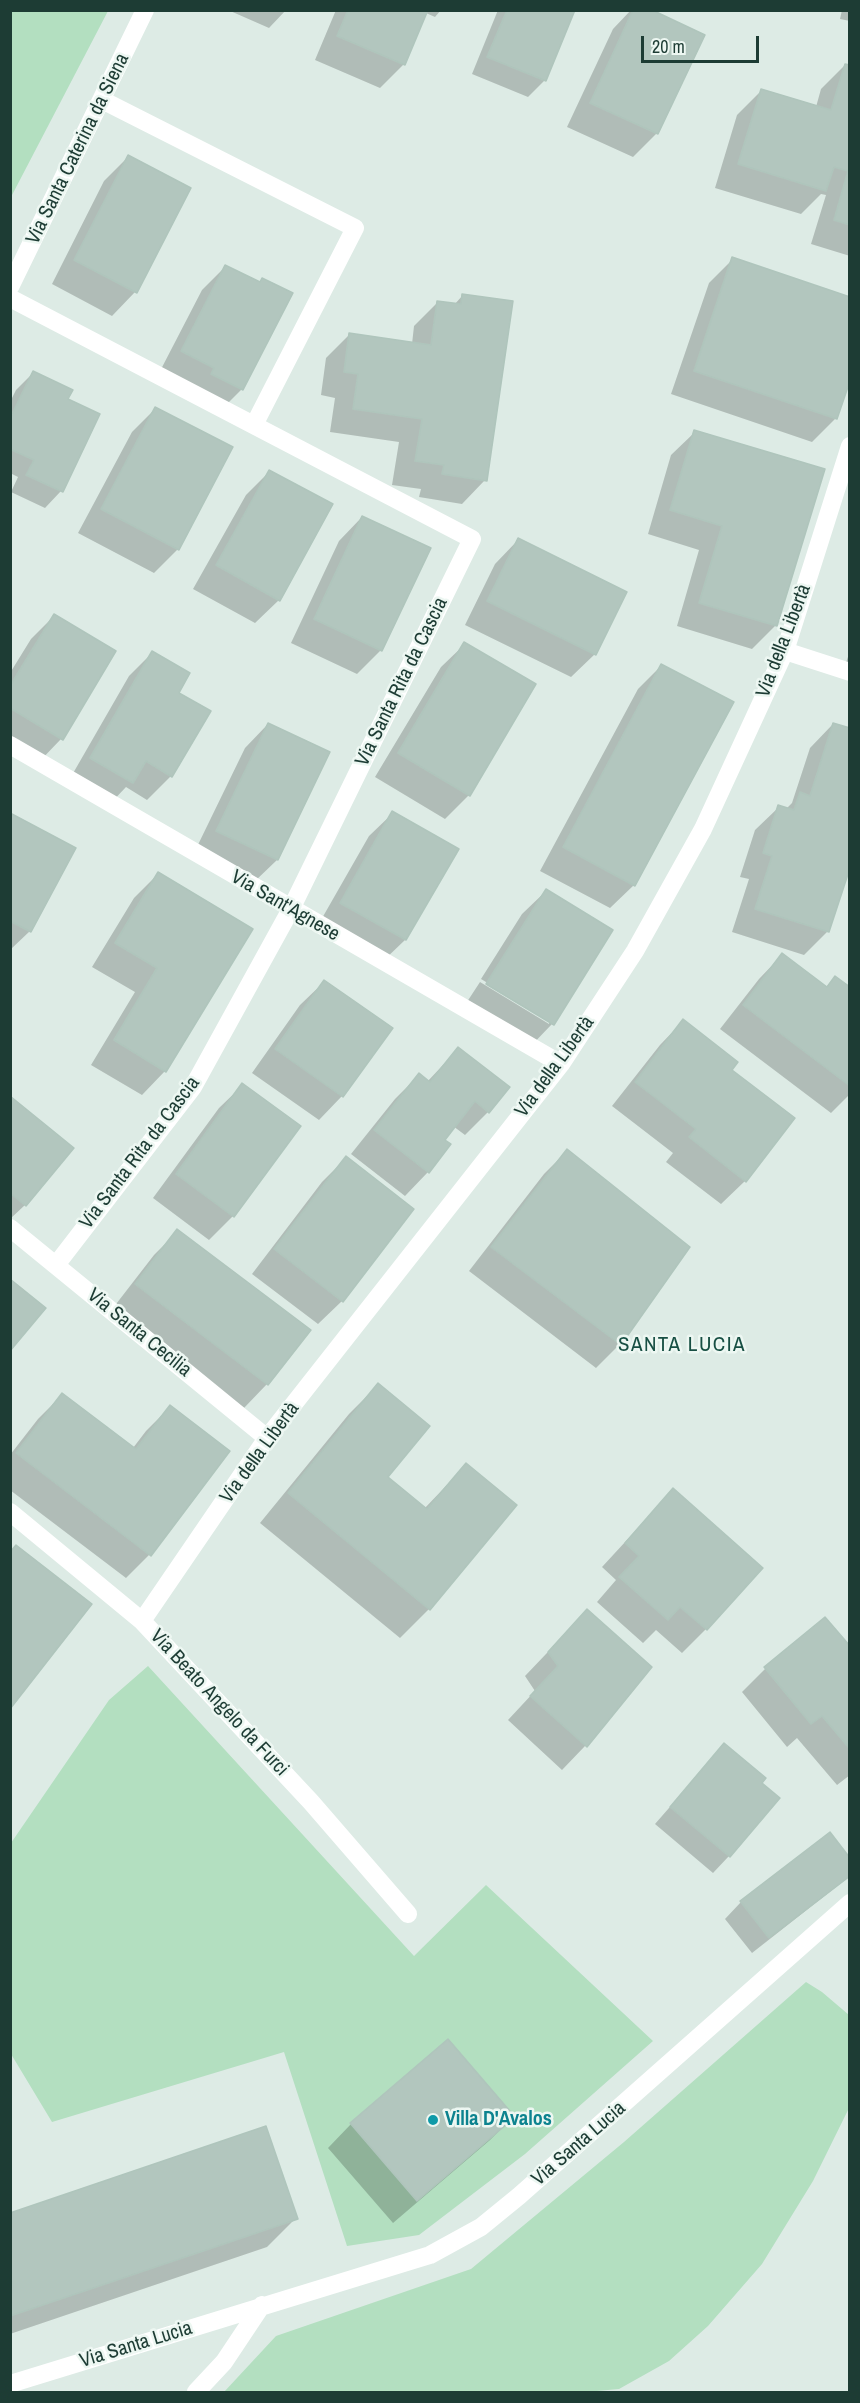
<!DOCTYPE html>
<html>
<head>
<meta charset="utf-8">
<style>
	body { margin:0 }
	#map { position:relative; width:860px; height:2403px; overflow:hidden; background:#ddebe5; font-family:"Archivo Narrow",sans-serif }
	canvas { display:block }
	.frame { position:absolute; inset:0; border:12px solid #1d3c34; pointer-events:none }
	.scale { position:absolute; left:641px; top:36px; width:118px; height:27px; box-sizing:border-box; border:3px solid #1d3c34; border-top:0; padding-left:8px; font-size:18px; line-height:21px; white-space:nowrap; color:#1d3c34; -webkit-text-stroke:4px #edf7f2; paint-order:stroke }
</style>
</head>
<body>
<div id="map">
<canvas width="860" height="2403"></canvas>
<div class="frame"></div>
<div class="scale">20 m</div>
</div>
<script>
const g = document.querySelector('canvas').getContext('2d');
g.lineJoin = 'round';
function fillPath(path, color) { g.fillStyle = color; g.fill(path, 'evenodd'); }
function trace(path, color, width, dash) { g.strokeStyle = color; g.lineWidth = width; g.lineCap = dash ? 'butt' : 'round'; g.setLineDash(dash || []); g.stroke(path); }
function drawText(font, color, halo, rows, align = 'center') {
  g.font = font + ' "Archivo Narrow",sans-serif'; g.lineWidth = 5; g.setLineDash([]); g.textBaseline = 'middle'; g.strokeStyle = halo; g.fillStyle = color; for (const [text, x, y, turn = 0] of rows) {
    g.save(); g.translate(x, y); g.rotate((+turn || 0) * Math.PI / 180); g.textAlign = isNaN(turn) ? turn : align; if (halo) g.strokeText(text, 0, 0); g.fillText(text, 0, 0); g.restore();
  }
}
fillPath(new Path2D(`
	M11 10 108 11 11 197 10 11Z
	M148 1666 414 1956 486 1885 653 2041 525 2154 419 2235 347 2246 284 2052 52 2122 11 2054V1843L109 1700Z
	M806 1982 822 1992 849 2015V2108L813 2181 762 2264 708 2326 669 2361 619 2389 586 2392H224L276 2336 471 2269 624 2142Z`), '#b3dfc0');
fillPath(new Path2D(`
	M228 10 280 11 286 10 269 28Z
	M336 10H441L435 17 426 13 404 64 380 88 315 60Z
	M498 10H573L545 80 528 97 472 74Z
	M631 10H649L703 35 656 134 633 157 567 127 613 29Z
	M842 10H850V21L840 19Z
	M845 65 850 67V256L811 244 826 195 821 194 801 214 715 188 737 115 761 91 816 107 821 89Z
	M128 157 135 292 112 316 52 284 104 181Z
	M733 259 850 377 835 419 812 442 671 394 709 283Z
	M225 267 258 283 263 279 242 389 218 413 158 375 202 290Z
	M463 295 485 480 462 504 419 497 421 489 392 485 399 442 330 432 335 398 321 395 326 358 350 334 412 344 414 326 438 302 454 305Z
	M33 373 66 400 98 414 61 491 45 508 11 492 18 477 10 473V402L16 390Z
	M155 409 178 549 154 573 78 533 132 432Z
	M695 432 776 625 752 649 677 626 699 550 648 534 671 455Z
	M269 472 279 600 255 623 193 589 246 495Z
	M362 517 381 650 357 674 291 643 339 541Z
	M518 540 595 654 571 677 465 625 495 564Z
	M54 616 61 739 38 763 10 746V673L31 639Z
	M465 644 534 684 469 795 445 819 375 777 441 667Z
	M850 651V680L841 677Z
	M152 653 177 693 208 711 171 776 147 800 126 787 109 805 68 782 129 676Z
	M661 666 634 885 610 908 540 871 638 689Z
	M268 724 328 753 277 860 253 883 193 855 245 748Z
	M833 724 828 931 804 955 732 932 749 879 740 877 755 830 779 807 786 809 792 803 810 748Z
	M393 813 457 849 405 940 381 963 317 927 369 836Z
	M10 814 30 931 10 950Z
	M158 874 165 1071 142 1095 91 1065 135 992 92 967 134 898Z
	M546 891 611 931 552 1024 529 1048 463 1008 480 982 549 1024V1020L481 979 522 914Z
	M782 955 825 988 835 978 850 989V1094L831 1113 720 1029 759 979Z
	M324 982 342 1096 319 1120 252 1073 300 1005Z
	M683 1021 730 1070 745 1181 721 1204 666 1162 673 1153 612 1106 660 1045Z
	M458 1049 488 1112 465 1135 453 1126 443 1140 428 1172 405 1196 351 1154 395 1099 419 1075 427 1082Z
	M243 1085 299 1126 233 1216 209 1240 153 1198 219 1108Z
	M10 1098 25 1205 10 1219Z
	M567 1151 688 1247 619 1345 596 1368 469 1271 544 1174Z
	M346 1158 342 1301 318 1324 252 1274 322 1182Z
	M178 1231 309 1330 267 1384 244 1408 113 1308 154 1255Z
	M378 1385 386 1477 424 1509 466 1465 429 1609 400 1638 260 1523 349 1414Z
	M62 1395 133 1448 146 1431 170 1407 149 1555 126 1578 10 1490V1455L38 1419Z
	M673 1490 706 1629 682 1653 656 1630 643 1643 597 1602 616 1580 602 1567Z
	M587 1611 650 1667 585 1746 562 1770 508 1720 535 1691 525 1676Z
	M850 1649V1775L837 1785 797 1738 787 1747 742 1692 765 1669Z
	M724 1745 729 1856 713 1873 655 1824Z
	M850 1876 752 1953 725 1919 741 1902Z
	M513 2117 490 2140 393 2223 328 2148 351 2124Z
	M10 2215 296 2218 267 2247 10 2334Z`), '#0003');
const building = new Path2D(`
	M348 10H428L405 65 337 36Z
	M507 10H575L546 81 487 57Z
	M633 10H652L705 35 658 134 590 103Z
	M845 64 850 65V225L834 220 848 171 834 167 826 191 738 164 761 89 831 110Z
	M128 155 191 188 137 293 74 260Z
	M732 257 850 297V381L837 419 694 371Z
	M225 265 260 282 262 278 293 293 243 390 211 374 214 368 181 351Z
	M462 294 513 301 487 481 442 474 444 465 415 461 422 419 353 409 358 374 344 372 349 333 431 345 437 301 461 304Z
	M33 371 73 390 68 399 100 414 63 492 26 475 34 460 10 449V418Z
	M155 407 233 447 179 550 101 509Z
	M694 430 825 469 777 626 699 603 722 526 670 510Z
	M269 470 333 504 280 601 216 565Z
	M362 516 431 548 382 651 314 619Z
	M518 538 627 592 596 655 487 601Z
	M54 614 116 651 63 740 10 708V686Z
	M464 642 536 684 470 796 398 753Z
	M152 651 190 673 179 693 211 711 172 777 146 761 133 783 90 758Z
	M661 664 734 702 635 886 563 847Z
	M268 723 330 752 278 860 216 831Z
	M833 723 850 728V868L829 932 755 909 772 856 763 853 778 805 794 810 800 792 810 796Z
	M392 811 459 849 406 940 340 903Z
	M10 813 76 848 31 932 10 921Z
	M158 872 253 929 166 1072 114 1040 157 968 115 943Z
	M546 889 613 930 554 1025 486 984Z
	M782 953 827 987 835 976 850 987V1086L743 1005Z
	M324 980 393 1028 343 1097 275 1049Z
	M683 1019 738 1062 732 1070 795 1118 746 1182 689 1137 696 1129 635 1082Z
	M458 1047 510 1087 489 1113 475 1101 445 1140 451 1144 429 1173 374 1130 419 1073 430 1082Z
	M242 1083 301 1126 234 1217 176 1174Z
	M10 1096 74 1148 26 1206 10 1193Z
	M567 1149 690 1247 621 1345 491 1247Z
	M346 1156 414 1209 343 1302 274 1249Z
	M177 1229 311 1330 268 1385 135 1284Z
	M10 1279 46 1308 10 1351Z
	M378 1383 430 1426 388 1477 427 1509 466 1463 517 1505 430 1610 288 1493Z
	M62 1393 136 1449 170 1405 230 1451 151 1556 16 1453Z
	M673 1488 763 1568 707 1630 680 1607 668 1620 619 1577 639 1556 625 1543Z
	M16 1545 92 1604 10 1709V1552Z
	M587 1609 652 1667 587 1747 530 1696 558 1666 548 1652Z
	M825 1617 850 1646V1749L822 1716 811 1724 764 1667Z
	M724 1743 766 1778 762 1783 780 1798 730 1857 670 1807Z
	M830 1832 850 1858V1876L769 1938 740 1901Z
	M448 2039 515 2117 417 2201 350 2123Z
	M266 2126 298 2219 10 2316V2213Z`);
fillPath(building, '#b2c6be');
trace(building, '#afc5bc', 1.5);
trace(new Path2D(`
	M102 100 355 228 254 425
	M10 287 145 10
	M10 298 472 539 291 909 193 1087 56 1265
	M785 651 850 672
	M10 745 561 1064
	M10 1228 267 1438
	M10 1512 142 1621 311 1802 408 1914
	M142 1621 267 1438 561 1064 635 951 703 829 785 651 850 446
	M10 2384 430 2255 481 2227 519 2196 850 1903
	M196 2392 224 2362 262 2305`), '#fff', 18);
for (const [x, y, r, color] of [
	[433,2120,6,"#0f9aa8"]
]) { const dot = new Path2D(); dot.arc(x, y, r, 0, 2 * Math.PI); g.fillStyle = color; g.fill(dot); trace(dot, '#edf7f2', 2); }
drawText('20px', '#1d3c34', '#edf7f2', [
	["Via Santa Caterina da Siena",78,149,-64],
	["Via della Libertà",784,641,-69],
	["Via Santa Rita da Cascia",402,682,-64],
	["Via Sant'Agnese",285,906,30],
	["Via della Libertà",555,1067,-54],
	["Via Santa Rita da Cascia",140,1153,-53],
	["Via Santa Cecilia",139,1333,39],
	["Via della Libertà",260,1453,-54],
	["Via Beato Angelo da Furci",219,1703,47],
	["Via Santa Lucia",579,2144,-41],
	["Via Santa Lucia",136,2345,-17]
]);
drawText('bold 20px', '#0d838f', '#edf7f2', [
	["Villa D'Avalos",445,2120]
], 'left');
g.letterSpacing = '1.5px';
drawText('21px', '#174f43', '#edf7f2', [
	["SANTA LUCIA",682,1345]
]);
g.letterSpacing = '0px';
</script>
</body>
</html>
